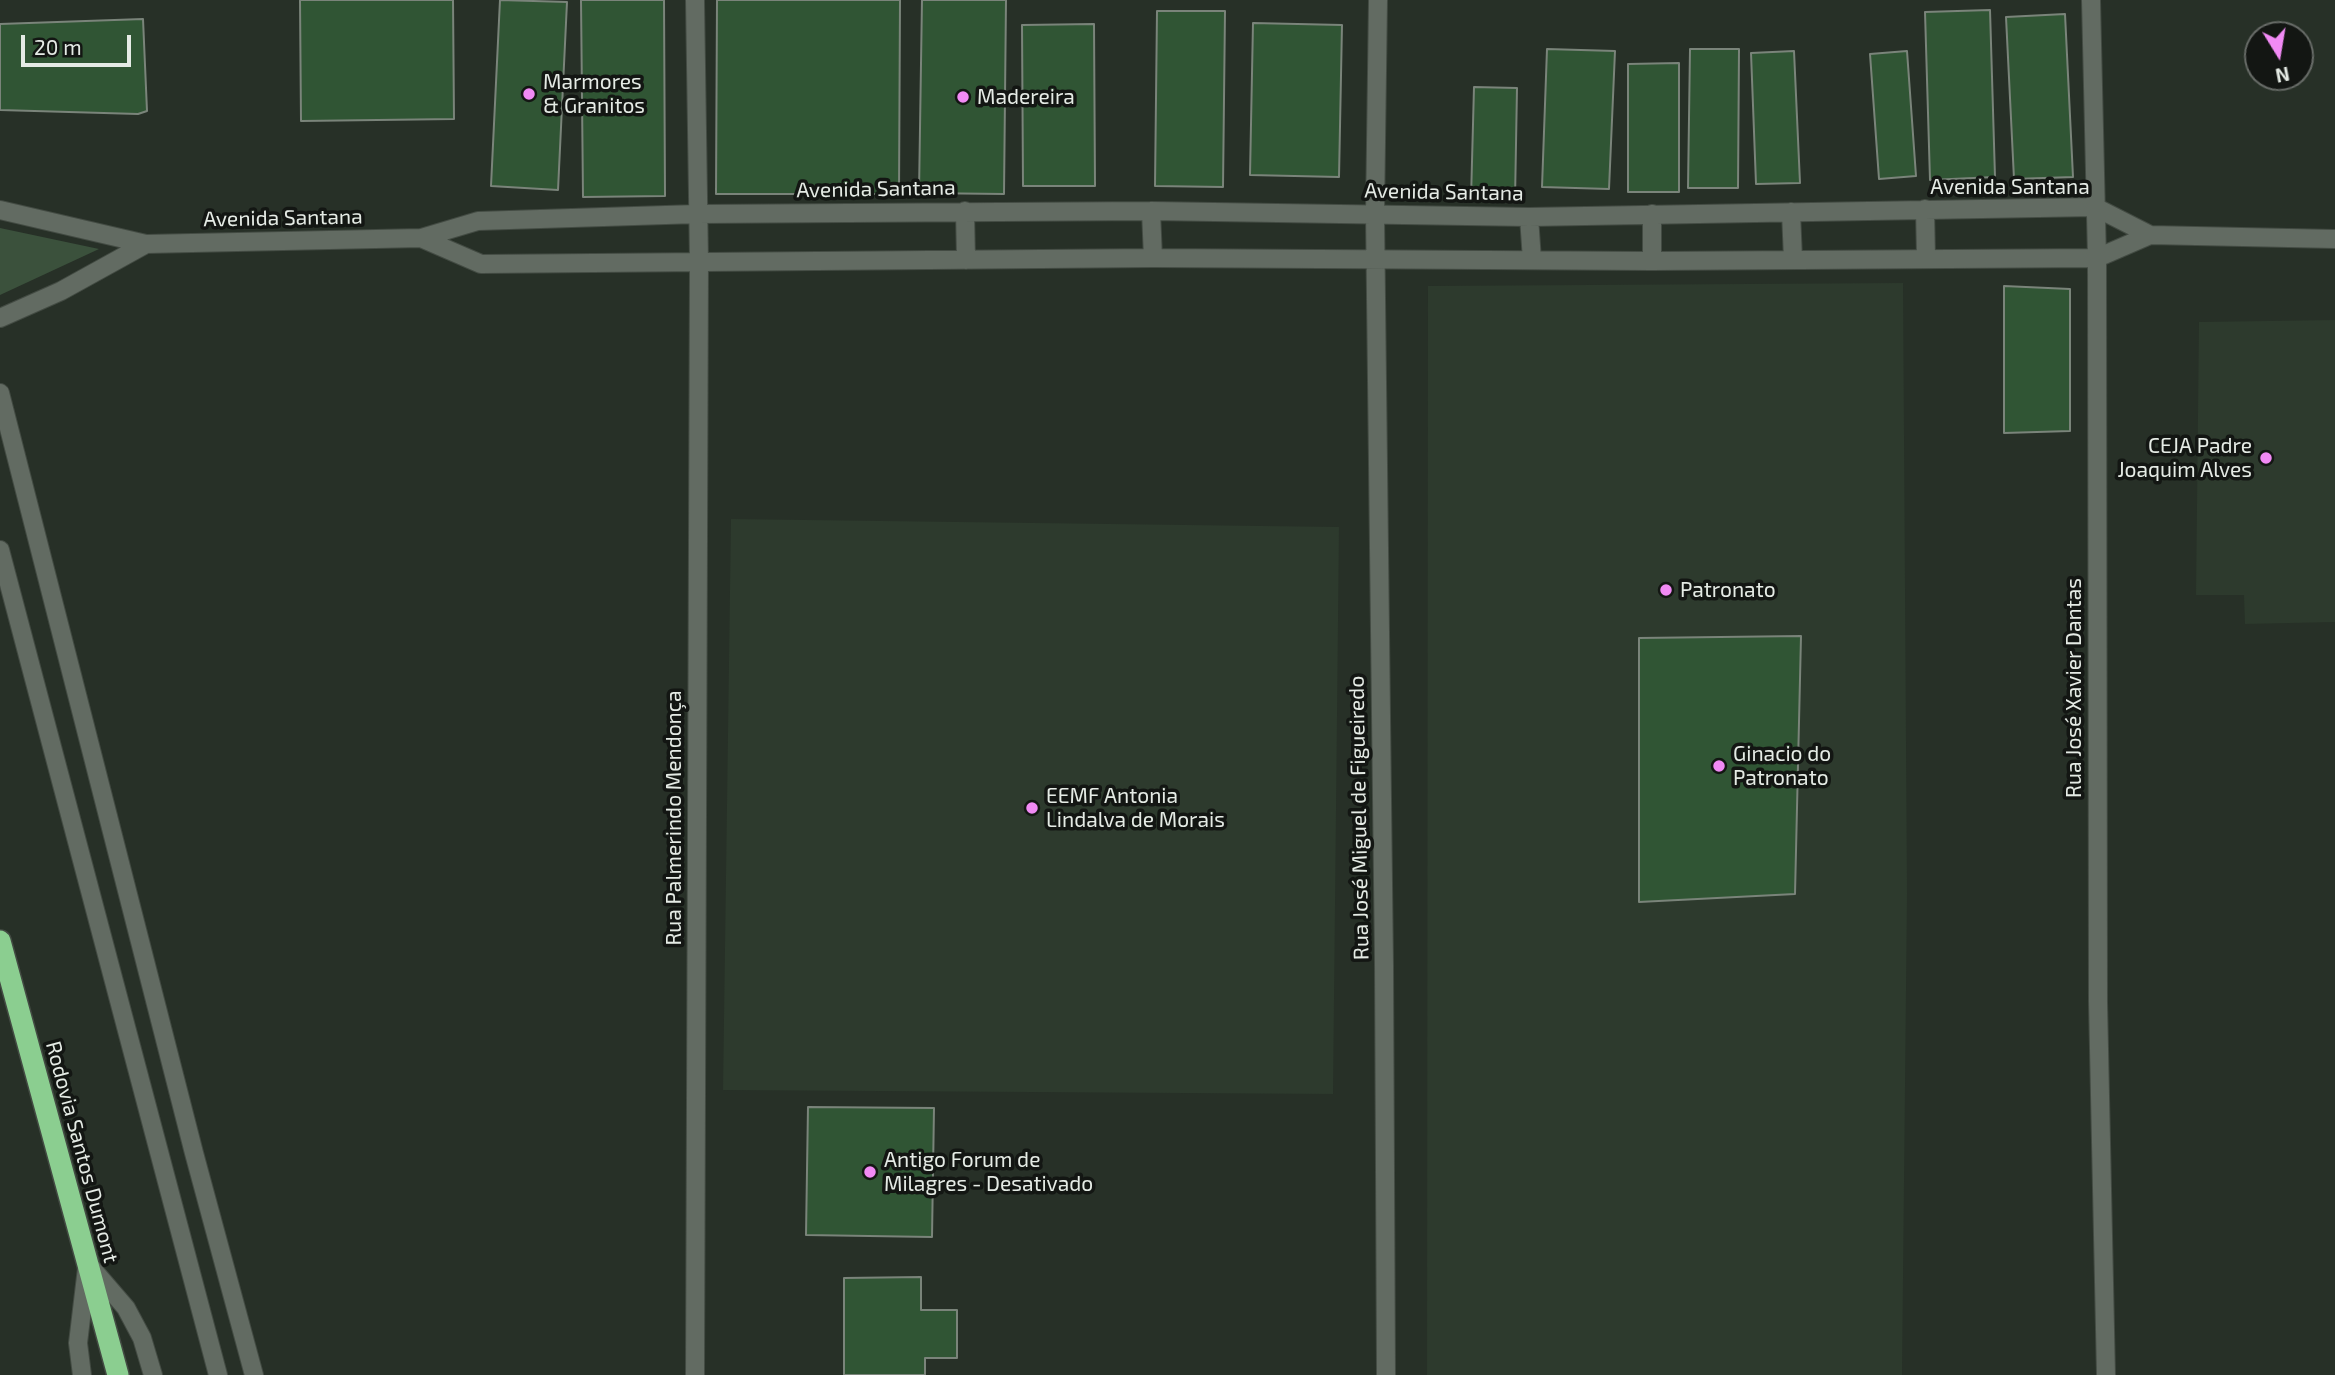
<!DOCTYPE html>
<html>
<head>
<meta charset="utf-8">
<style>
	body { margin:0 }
	#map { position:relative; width:2335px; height:1375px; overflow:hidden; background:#273027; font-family:"Exo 2",sans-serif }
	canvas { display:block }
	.north { position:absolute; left:2244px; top:21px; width:70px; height:70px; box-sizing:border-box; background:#131613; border:2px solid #676b67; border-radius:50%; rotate:169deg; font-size:19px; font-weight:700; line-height:28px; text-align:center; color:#e5ebe5 }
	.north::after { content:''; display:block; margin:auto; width:24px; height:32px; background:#f18af4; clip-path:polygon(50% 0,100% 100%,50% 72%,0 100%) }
	.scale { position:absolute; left:21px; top:35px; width:110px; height:32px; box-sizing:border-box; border:4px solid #e5ebe5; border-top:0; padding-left:9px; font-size:21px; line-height:24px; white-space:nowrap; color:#e5ebe5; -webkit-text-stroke:5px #131613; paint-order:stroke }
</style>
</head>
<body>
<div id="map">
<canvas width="2335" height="1375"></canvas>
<div class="north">N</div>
<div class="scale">20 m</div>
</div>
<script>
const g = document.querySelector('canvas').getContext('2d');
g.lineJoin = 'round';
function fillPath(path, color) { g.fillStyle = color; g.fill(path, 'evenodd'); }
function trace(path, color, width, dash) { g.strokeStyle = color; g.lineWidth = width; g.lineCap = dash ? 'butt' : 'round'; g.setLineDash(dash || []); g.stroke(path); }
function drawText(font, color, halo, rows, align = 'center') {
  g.font = font + ' "Exo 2",sans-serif'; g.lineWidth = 7; g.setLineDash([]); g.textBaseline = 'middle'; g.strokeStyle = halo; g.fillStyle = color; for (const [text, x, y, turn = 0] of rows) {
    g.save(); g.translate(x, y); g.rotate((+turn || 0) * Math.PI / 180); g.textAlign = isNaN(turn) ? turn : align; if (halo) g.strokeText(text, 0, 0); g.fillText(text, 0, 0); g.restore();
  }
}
fillPath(new Path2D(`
	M1903 283 1907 894 1902 1375H1427L1428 286Z
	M2335 320V622L2245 624 2244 595H2196L2199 322Z
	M731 519 1339 527 1333 1094 723 1090Z`), '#2d3a2d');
fillPath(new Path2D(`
	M0 228 99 249 0 295Z`), '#3b513c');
const building = new Path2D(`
	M300 0H453L454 119 301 121Z
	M500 0 567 2 558 190 491 186Z
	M581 0H664L665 196 583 197Z
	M717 0H900L899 194H716Z
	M922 0H1006L1004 194 919 193Z
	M1990 10 1995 177 1930 180 1925 12Z
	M1157 11H1225L1223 187 1155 186Z
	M2065 14 2073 177 2014 179 2006 17Z
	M143 19 147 111 138 114 0 110V24Z
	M1253 23 1342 25 1339 177 1250 175Z
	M1094 24 1095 186H1023L1022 25Z
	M1547 49 1615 51 1609 189 1542 187Z
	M1690 49H1739L1738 188H1688Z
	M1794 51 1800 183 1756 184 1751 53Z
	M1907 51 1916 176 1879 179 1870 54Z
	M1679 63V192H1628V64Z
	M1474 87 1517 88 1515 200 1471 199Z
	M2004 286 2070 289V431L2004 433Z
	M1801 636 1795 894 1639 902V638Z
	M808 1107 934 1108 932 1237 806 1235Z
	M921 1277V1310H957V1358H925V1375H844V1278Z`);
fillPath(building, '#305534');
trace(building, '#7a847a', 2);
const minor = new Path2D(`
	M695 0 699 261 695 1375
	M1378 0 1375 214 1384 965 1386 1375
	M2091 0 2097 258 2098 1002 2106 1375
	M1925 209 1926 258
	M0 210 146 244 421 238 478 221 697 214 1151 211 1529 217 2095 207 2150 235
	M965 211 966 260
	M1151 211 1153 258
	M1791 212 1793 259
	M1529 217 1532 260
	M421 238 481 264 1153 258 1652 261 2097 258 2150 235 2335 239
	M1652 261V214
	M0 318 61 291 146 244
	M0 393 194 1153 254 1375
	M0 550 218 1375
	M89 1265 126 1308 142 1338 153 1375
	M82 1375 78 1343 87 1268`);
const highway = new Path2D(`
	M0 941 118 1375`);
trace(minor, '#434b43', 20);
trace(highway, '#434b43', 24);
trace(minor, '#626b62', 18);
trace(highway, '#8bce90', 21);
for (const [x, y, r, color] of [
	[529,94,7,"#f18af4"],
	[963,97,7,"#f18af4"],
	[2266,458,7,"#f18af4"],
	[1666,590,7,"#f18af4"],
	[1719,766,7,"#f18af4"],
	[1032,808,7,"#f18af4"],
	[870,1172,7,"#f18af4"]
]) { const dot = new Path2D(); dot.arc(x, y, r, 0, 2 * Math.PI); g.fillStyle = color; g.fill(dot); trace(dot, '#131613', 2.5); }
drawText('21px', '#e5ebe5', '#131613', [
	["Marmores",543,82],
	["& Granitos",543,106],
	["Madereira",977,97],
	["CEJA Padre",2252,446,"right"],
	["Joaquim Alves",2252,470,"right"],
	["Patronato",1680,590],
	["Ginacio do",1733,754],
	["Patronato",1733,778],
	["EEMF Antonia",1046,796],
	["Lindalva de Morais",1046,820],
	["Antigo Forum de",884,1160],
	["Milagres - Desativado",884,1184]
], 'left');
drawText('21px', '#e5ebe5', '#131613', [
	["Avenida Santana",2010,187],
	["Avenida Santana",876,189,-1],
	["Avenida Santana",1444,192,1],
	["Avenida Santana",283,218,-1],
	["Rua José Xavier Dantas",2074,688,-90],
	["Rua Palmerindo Mendonça",674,818,-90],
	["Rua José Miguel de Figueiredo",1359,818,-91],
	["Rodovia Santos Dumont",82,1152,75]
]);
</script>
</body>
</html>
